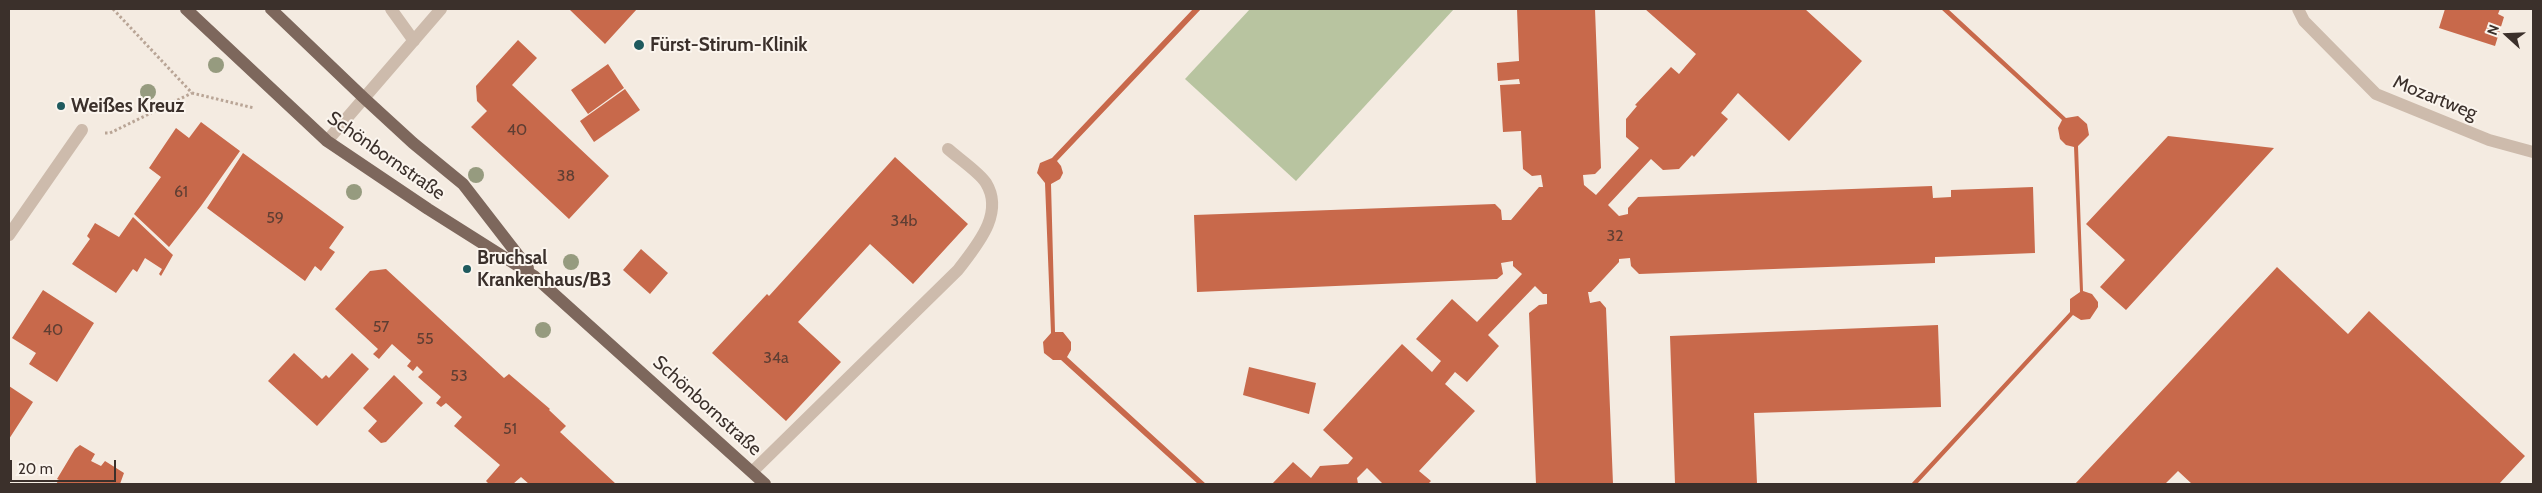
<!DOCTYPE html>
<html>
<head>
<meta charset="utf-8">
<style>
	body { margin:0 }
	#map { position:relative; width:2542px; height:493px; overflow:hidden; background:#f4ebe1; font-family:Cabin,sans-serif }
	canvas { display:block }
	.frame { position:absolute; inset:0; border:10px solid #3b302b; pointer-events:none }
	.north { position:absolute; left:2482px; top:10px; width:50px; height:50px; -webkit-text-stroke:4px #fbf5ee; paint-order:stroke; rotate:290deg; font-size:14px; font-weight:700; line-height:20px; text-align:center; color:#3b302b }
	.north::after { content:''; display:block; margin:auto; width:18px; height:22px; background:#3b302b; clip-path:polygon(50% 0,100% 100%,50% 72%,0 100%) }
	.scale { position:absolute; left:10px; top:460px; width:106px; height:22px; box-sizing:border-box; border:2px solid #3b302b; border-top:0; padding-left:6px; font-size:15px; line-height:18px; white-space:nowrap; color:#3b302b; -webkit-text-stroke:4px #fbf5ee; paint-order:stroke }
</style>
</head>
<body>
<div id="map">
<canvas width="2542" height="493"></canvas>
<div class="frame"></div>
<div class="north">N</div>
<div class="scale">20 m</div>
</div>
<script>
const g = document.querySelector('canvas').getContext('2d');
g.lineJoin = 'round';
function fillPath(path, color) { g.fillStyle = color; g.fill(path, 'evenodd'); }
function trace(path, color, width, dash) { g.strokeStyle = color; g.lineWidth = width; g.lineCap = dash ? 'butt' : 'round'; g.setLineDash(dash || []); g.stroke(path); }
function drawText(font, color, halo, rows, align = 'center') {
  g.font = font + ' Cabin,sans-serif'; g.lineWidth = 4; g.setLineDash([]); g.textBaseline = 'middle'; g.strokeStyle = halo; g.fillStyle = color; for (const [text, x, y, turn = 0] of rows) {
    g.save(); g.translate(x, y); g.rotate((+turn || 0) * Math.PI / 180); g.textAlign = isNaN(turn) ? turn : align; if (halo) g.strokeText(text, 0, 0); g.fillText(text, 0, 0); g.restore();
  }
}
fillPath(new Path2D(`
	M1250 9H1454L1296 181 1185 79Z`), '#b8c4a0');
fillPath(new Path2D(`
	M569 9H637L605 44Z
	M1193 9H1201L1057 161 1061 166 1063 173 1060 179 1051 184 1055 332H1063L1071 342V350L1067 357 1206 484H1198L1061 360H1053L1044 353 1043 342 1051 333 1045 183 1037 173 1040 163 1052 158Z
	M1517 9H1595L1601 168 1595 174 1583 175 1584 185 1596 195 1639 148 1626 137V119L1637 106 1635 105 1671 67 1679 74 1696 54 1645 9H1805L1862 61 1789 141 1738 93 1721 113 1728 119 1694 157 1692 155 1679 169 1663 170 1651 159 1608 205 1619 216 1628 214V208L1638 197 1932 186 1933 198 1951 197V190L2033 187 2035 253 1935 257V263L1639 274 1631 266 1630 258 1619 259V262L1591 292H1588L1590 303 1600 301 1606 308 1613 484H1536L1529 313 1539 305 1547 304V294H1543L1535 286 1488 335 1499 346 1467 382 1455 372 1445 384 1475 411 1419 471 1431 481 1428 484H1383L1367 468 1357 478 1358 484H1272L1293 462 1311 478 1320 466 1348 464 1353 458 1323 430 1402 344 1432 372 1441 361 1416 339 1452 299 1477 322 1522 274 1513 266V261L1501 263 1503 274 1497 279 1197 292 1194 215 1495 204 1501 210 1502 220H1511L1539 187H1543L1541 175 1532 176 1523 169 1521 131 1503 132 1500 85 1520 84 1519 79 1498 81 1497 63 1519 61Z
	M1941 9H1948L2066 118 2078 116 2087 124 2089 135 2078 146 2083 291 2092 294 2098 302V307L2090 319 2081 320 2073 315 1917 484H1911L2070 312V299L2080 292 2074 147 2066 145 2060 139 2058 128 2062 120Z
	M2445 9H2500L2498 14 2504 17 2495 46 2439 28Z
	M518 40 537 58 512 85 609 176 569 219 471 127 487 111 477 101 476 86Z
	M608 64 624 88 588 114 571 90Z
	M625 89 640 110 594 142 580 121Z
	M201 122 240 151 201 206 169 247 134 214 161 177 149 168 176 128 189 138Z
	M2168 136 2274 148 2126 310 2100 287 2125 260 2086 224Z
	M243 153 344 227 329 248 335 252 321 271 315 266 305 281 207 208Z
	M895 157 968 224 913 284 870 244 798 322 841 362 786 421 712 353 767 294 769 296Z
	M133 217 173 255 161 276 159 274 162 269 145 258 137 272 133 269 116 293 72 264 90 239 87 236 95 223 119 237Z
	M641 249 668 273 650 294 623 270Z
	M2277 267 2348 334 2369 311 2525 456 2499 484H2192L2178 471 2165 484H2075Z
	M386 269 504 378 509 374 550 409 549 410 566 426 560 432 616 484H529L521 477 513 484H489L486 481 500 465 454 426 462 417 446 403 441 407 436 403 441 397 418 377 423 372 417 366 413 371 407 366 411 361 392 344 379 359 373 354 378 349 335 309 370 271Z
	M43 290 94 323 57 382 29 364 36 353 12 338Z
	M1938 325 1941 407 1754 413 1757 484H1675L1670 336Z
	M294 353 322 379 326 375 329 378 352 353 369 369 317 426 268 381Z
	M1249 367 1316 383 1309 414 1243 395Z
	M394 375 423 403 386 442 381 443 368 431 377 421 363 408Z
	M9 386 33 402 9 439Z
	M80 445 95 454 91 461 101 466 105 461 124 473 120 484H56L59 480 57 479 75 449Z`), '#c8694b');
trace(new Path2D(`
	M113 9 192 93 254 108
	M105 133H110L192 93`), '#b9a596', 3, [2.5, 2.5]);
trace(new Path2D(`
	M391 9 414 41
	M2298 9 2304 21 2376 94 2489 140 2533 152
	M327 141 441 9
	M9 235 82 130
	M752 472 958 270C976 246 1005 214 986 183 980 173 958 158 948 149`), '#cdbbac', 12);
trace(new Path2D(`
	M186 9 327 141 428 209 534 276 765 484
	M271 9 364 98 413 143 463 184 528 268`), '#7d675c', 12);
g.fillStyle = '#969b7f';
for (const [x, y] of [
	[216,65],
	[148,92],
	[476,175],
	[354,192],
	[571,262],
	[543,330]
]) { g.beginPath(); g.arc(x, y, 8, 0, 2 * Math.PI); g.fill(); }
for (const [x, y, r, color] of [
	[639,45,6,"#1f5a5e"],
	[61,106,5,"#1f5a5e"],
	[467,269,5,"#1f5a5e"]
]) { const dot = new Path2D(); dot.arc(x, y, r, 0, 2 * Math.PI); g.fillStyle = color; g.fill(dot); trace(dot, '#fbf5ee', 2); }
drawText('16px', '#5e3e33', null, [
	["40",517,130],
	["38",566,176],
	["61",181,192],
	["59",275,218],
	["34b",904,221],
	["32",1615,236],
	["57",381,327],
	["40",53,330],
	["55",425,339],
	["34a",776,358],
	["53",459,376],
	["51",510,429]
]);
drawText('bold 19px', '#3b302b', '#fbf5ee', [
	["Fürst-Stirum-Klinik",650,45],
	["Weißes Kreuz",71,106],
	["Bruchsal",477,258],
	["Krankenhaus/B3",477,280]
], 'left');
drawText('19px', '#3b302b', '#fbf5ee', [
	["Mozartweg",2435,98,22],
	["Schönbornstraße",386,156,35],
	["Schönbornstraße",707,406,42]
]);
</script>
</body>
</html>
